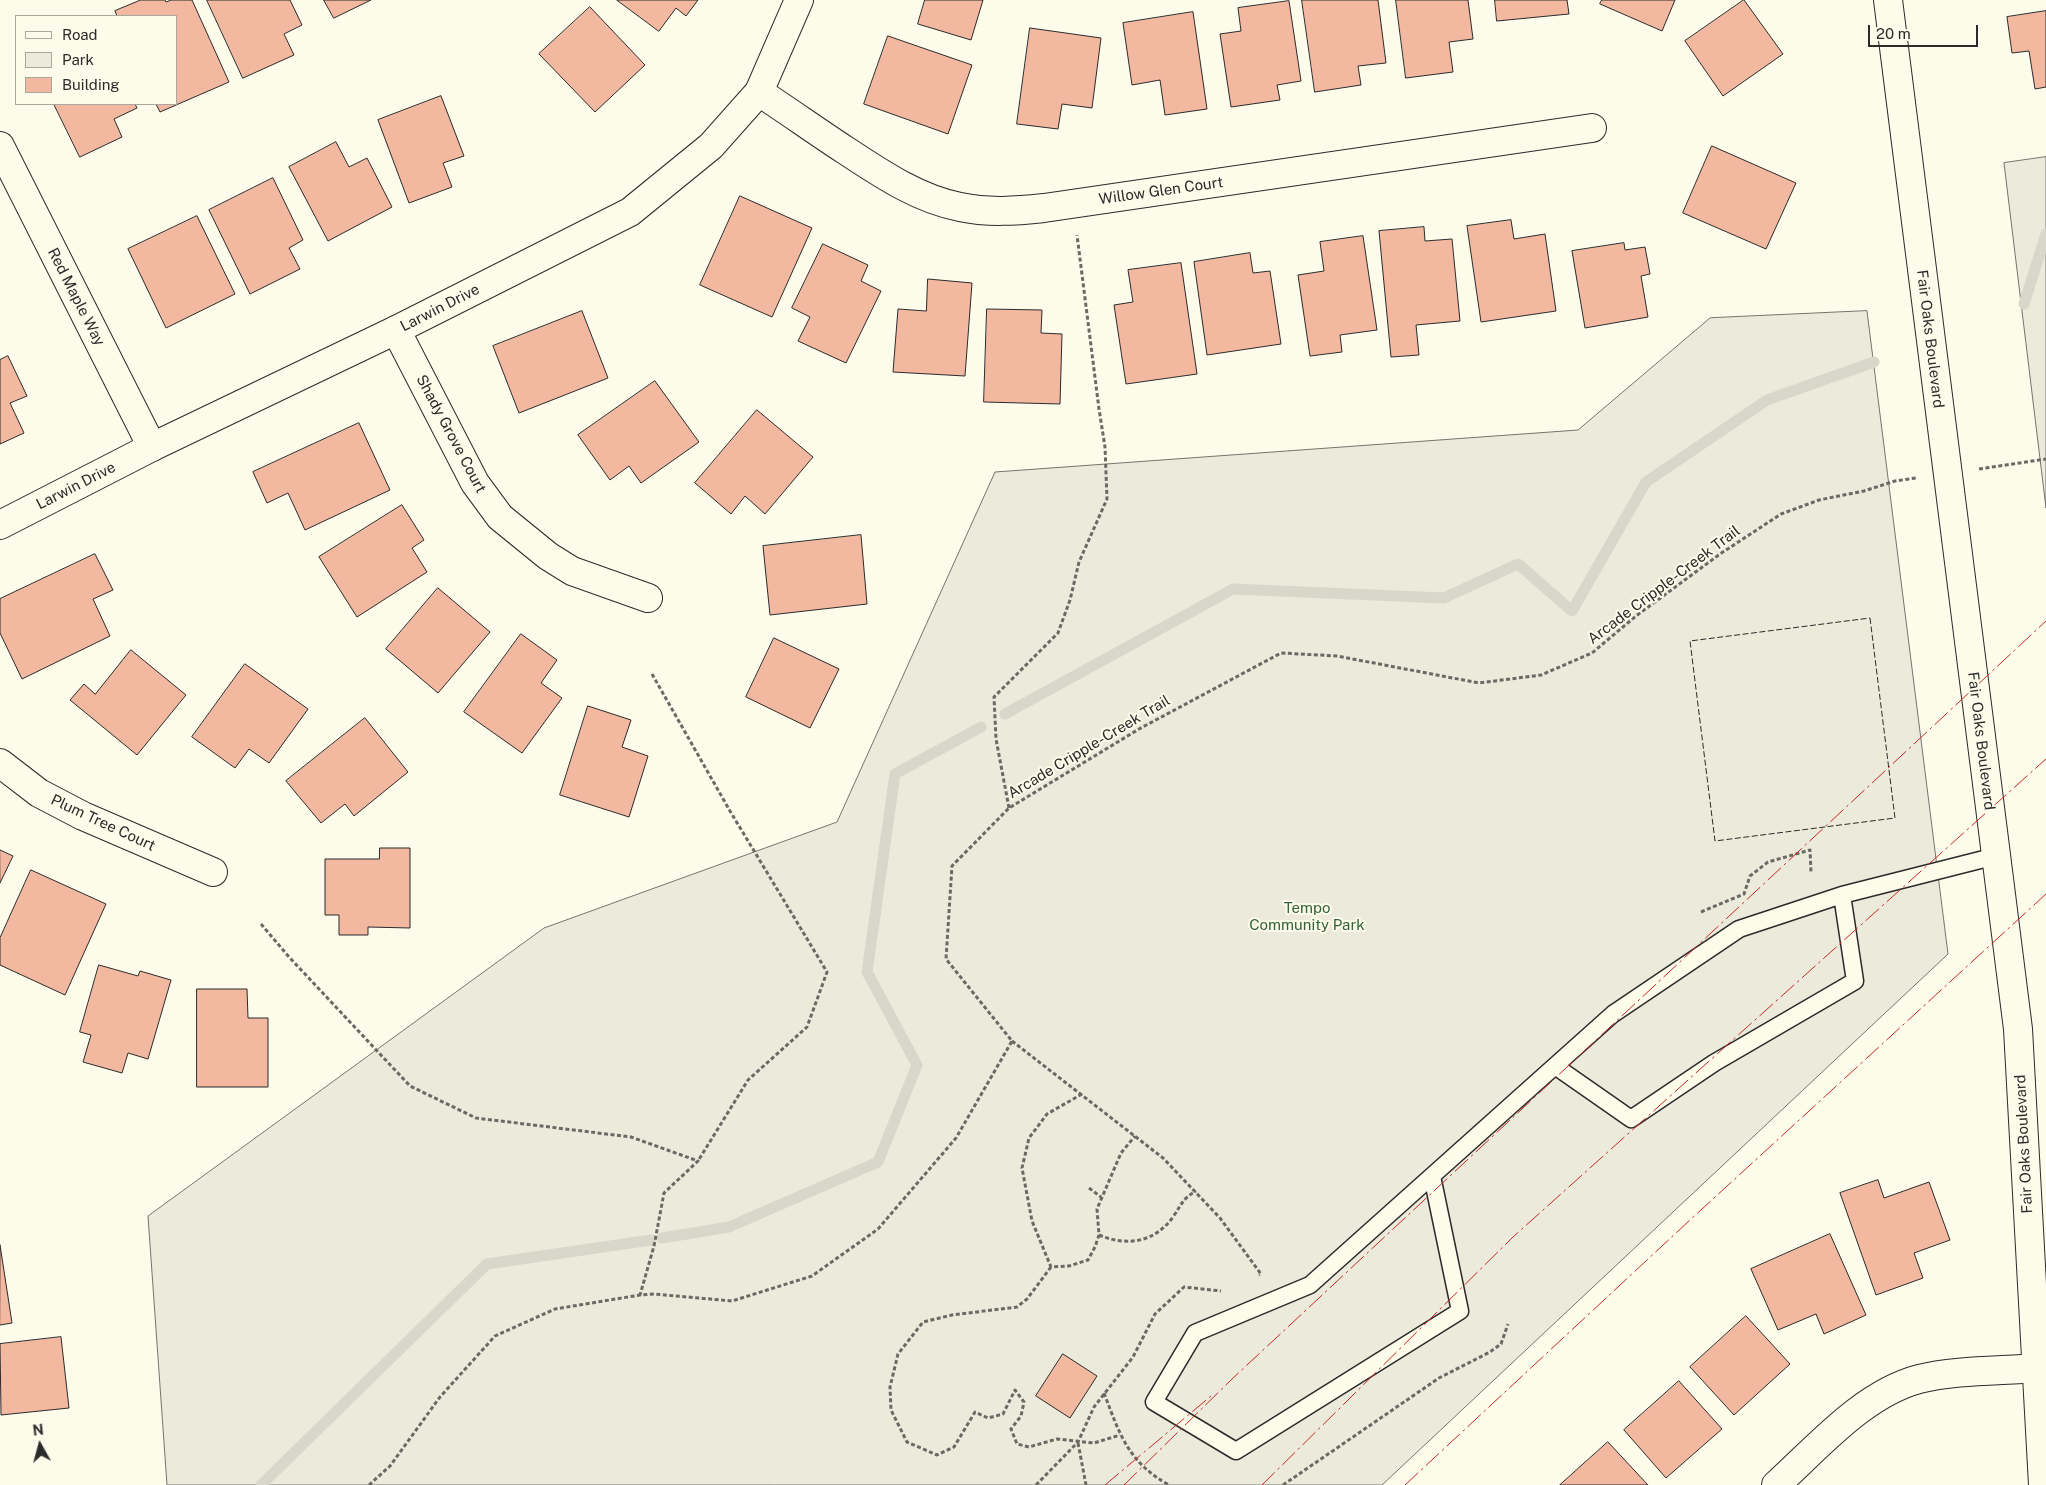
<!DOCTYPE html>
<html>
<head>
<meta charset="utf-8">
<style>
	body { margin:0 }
	#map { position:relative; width:2046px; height:1485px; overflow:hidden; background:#fdfbea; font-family:"Public Sans",sans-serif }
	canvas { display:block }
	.legend { position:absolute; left:15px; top:15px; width:162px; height:90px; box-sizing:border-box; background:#fdfbea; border:1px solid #a9a89e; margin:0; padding:6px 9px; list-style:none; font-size:15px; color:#2b2b2b }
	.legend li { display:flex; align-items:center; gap:10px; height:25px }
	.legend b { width:25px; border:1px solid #a9a89e }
	.north { position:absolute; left:15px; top:1420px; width:50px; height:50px; -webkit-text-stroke:4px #fdfbea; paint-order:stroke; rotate:353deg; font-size:14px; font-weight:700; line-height:20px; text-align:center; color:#2b2b2b }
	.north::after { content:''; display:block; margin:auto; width:18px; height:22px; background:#2b2b2b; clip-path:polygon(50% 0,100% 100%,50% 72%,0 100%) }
	.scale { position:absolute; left:1868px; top:25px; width:110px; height:22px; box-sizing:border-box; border:2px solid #2b2b2b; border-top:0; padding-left:6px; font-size:15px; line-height:18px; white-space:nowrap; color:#2b2b2b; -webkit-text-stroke:4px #fdfbea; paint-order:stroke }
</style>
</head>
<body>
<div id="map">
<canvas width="2046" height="1485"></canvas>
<ul class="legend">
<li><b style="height:6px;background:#fdfbea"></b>Road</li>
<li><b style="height:14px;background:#ecebdb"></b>Park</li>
<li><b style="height:14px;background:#f2b8a0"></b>Building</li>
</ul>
<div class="north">N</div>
<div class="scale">20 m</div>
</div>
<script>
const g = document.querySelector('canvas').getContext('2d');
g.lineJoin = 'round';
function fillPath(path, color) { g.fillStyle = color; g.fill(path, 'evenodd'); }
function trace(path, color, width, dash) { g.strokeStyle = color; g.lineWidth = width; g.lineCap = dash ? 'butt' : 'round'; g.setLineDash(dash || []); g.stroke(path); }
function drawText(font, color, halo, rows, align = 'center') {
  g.font = font + ' "Public Sans",sans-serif'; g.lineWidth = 4; g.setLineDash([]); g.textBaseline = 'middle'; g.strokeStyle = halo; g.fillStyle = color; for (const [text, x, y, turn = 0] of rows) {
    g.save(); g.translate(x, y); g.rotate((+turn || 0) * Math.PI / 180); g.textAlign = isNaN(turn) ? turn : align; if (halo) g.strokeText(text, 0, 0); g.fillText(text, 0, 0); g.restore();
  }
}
const green = new Path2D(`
	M2046 157V508L2004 163Z
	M1867 311 1948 954 1382 1485H167L148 1216 544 928 837 822 995 472 1578 430 1710 318Z`);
fillPath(green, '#ecebdb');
trace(green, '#74746e', 1);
trace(new Path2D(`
	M2024 304 2046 234
	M1005 714 1233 589 1444 598 1518 564 1572 611 1646 482 1767 400 1874 362
	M662 1238 729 1227 878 1162 917 1065 867 972 895 774 981 727
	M261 1485 487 1264 651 1240`), '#d8d7c9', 11);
const building = new Path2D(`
	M141 0H165L166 2 171 0H192L229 82 160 112 156 104H176V16H117L115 11Z
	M207 0H290L302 25 284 34 294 55 243 78Z
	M324 0H371L334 18Z
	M617 0H698L686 16 676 8 659 31Z
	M925 0H983L971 40 918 24Z
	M1302 0H1378L1386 63 1358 66 1361 85 1315 92Z
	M1396 0H1468L1473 39 1449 42 1453 72 1406 78Z
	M1495 0H1567L1569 14 1497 21Z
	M1602 0H1675L1662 31 1600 4Z
	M1744 0 1783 54 1723 96 1685 41Z
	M1289 1 1301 81 1277 85 1280 100 1231 107 1220 34 1241 31 1238 8Z
	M590 7 645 65 595 112 539 54Z
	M2046 11V87L2035 89 2029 51 2012 53 2007 17Z
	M1193 12 1207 109 1165 115 1160 80 1132 85 1123 23Z
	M1030 28 1101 38 1092 108 1062 104 1058 129 1017 124Z
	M888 36 972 65 948 134 864 104Z
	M441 96 464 156 443 163 452 187 409 203 378 120Z
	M54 104H135L137 108 114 119 122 137 80 157Z
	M336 142 349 167 367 158 392 207 328 241 289 167Z
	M1712 146 1796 183 1766 249 1683 213Z
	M273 178 303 240 289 248 300 269 250 294 209 210Z
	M740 196 812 228 772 317 700 285Z
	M197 216 235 294 166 328 128 249Z
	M1511 220 1514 239 1545 234 1556 311 1481 322 1467 226Z
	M1424 227 1425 241 1452 239 1460 321 1416 325 1419 355 1391 357 1379 231Z
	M1363 236 1377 330 1340 335 1342 352 1310 356 1298 275 1324 271 1320 242Z
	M1624 243 1625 250 1645 247 1650 274 1641 276 1648 317 1585 328 1572 251Z
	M823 244 868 265 861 281 881 291 846 363 798 341 810 317 792 308Z
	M1250 253 1253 273 1270 271 1281 344 1207 355 1194 262Z
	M1181 263 1197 374 1126 384 1114 305 1133 302 1128 270Z
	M928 279 972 283 965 376 893 372 898 309 926 311Z
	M987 309 1042 310 1041 333 1062 334 1060 404 984 402Z
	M582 311 608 378 519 413 493 346Z
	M8 356 27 396 10 403 24 433 0 444V360Z
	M655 381 699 442 641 483 629 466 610 480 578 435Z
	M757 410 813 457 765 514 745 496 731 514 695 483Z
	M359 423 390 490 305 530 288 493 267 503 253 472Z
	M402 505 424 540 412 548 427 572 357 617 319 557Z
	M861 535 867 604 770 615 763 546Z
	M95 554 113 590 93 599 110 636 22 679 0 633V599Z
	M438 588 490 632 438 693 386 649Z
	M521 634 557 660 541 683 562 698 522 753 464 712Z
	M774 638 839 669 810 728 746 697Z
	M131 650 186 695 137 755 70 700 84 684 95 694Z
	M245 664 308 709 269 763 249 749 235 768 192 737Z
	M588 706 631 720 622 747 648 756 629 817 560 795Z
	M365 718 408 772 354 816 345 804 321 823 286 781Z
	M380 848H410V928L368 927V935H339V915H325V859H379Z
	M0 850 13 856 0 883Z
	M31 870 106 904 65 995 0 965V938Z
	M99 965 138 976 140 971 171 980 148 1059 128 1053 122 1073 83 1062 91 1035 80 1032Z
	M197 989H247L248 1018H268V1087H197Z
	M1878 1180 1884 1198 1929 1182 1950 1240 1914 1253 1923 1278 1876 1295 1840 1193Z
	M1830 1234 1866 1315 1824 1334 1816 1314 1778 1330 1751 1269Z
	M0 1245 12 1323 0 1325Z
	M1746 1316 1790 1364 1734 1415 1690 1367Z
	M61 1337 69 1408 1 1415 0 1344Z
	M1063 1354 1097 1376 1070 1418 1036 1396Z
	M1679 1381 1722 1429 1666 1478 1624 1430Z
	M1608 1442 1648 1485H1560Z`);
fillPath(building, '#f2b8a0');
trace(building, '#2b2b2b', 1);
const service = new Path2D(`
	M1555 1066 1631 1119 1714 1063 1855 981 1842 895
	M1432 1176 1460 1311 1236 1451 1154 1402 1195 1333 1310 1285 1613 1014 1739 929 1842 895 1996 856`);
const minor = new Path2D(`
	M759 92C788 111 816 131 845 150 880 173 918 199 960 207 988 213 1016 211 1044 208L1592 128
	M0 146 152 447
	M396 330 475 483 500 517 548 556 572 571 648 598
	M0 763 39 793 83 816 213 872
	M1776 1485C1818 1447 1863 1394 1919 1379 1954 1370 2000 1371 2037 1368`);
const tertiary = new Path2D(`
	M0 525 152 447 396 330 630 212 711 146 759 92 799 0`);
const secondary = new Path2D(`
	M1888 0 2018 1029 2043 1485`);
trace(service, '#2b2b2b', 19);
trace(minor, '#2b2b2b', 30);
trace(tertiary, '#2b2b2b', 30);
trace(secondary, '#2b2b2b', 30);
trace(new Path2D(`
	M1979 469 2046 459
	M652 674 730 811 827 972 807 1027 748 1080 698 1161
	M1009 808 996 739 994 697 1058 633 1070 600 1079 562 1107 499 1105 447 1099 409 1077 235
	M1701 912 1744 894 1750 876 1768 862 1810 850 1811 872
	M261 924 289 957 410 1086 476 1118 631 1137 698 1161 664 1193 654 1246 640 1295
	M1012 1041 1163 1158 1220 1218 1261 1274 1259 1275
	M1082 1094 1047 1114 1029 1138 1022 1168 1032 1221 1051 1267 1069 1266 1088 1260 1095 1247 1099 1235 1097 1209 1121 1153 1135 1136
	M1089 1188 1101 1197
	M1099 1235C1128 1247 1155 1242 1173 1217 1182 1204 1182 1199 1196 1191
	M1051 1267 1027 1299 1017 1307 952 1315 923 1322 898 1354 890 1387 891 1410 907 1442 937 1455 954 1447 975 1412 988 1418 1003 1414 1015 1390 1024 1402 1021 1416 1011 1429 1017 1444 1029 1447 1057 1439 1094 1443 1120 1435
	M1104 1393C1120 1435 1128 1462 1169 1485
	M1078 1443 1086 1485
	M369 1485 390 1466 440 1397 495 1336 555 1309 640 1295 654 1294 732 1301 812 1276 878 1229 956 1138 1012 1041 946 959 952 866 1009 808 1139 729 1281 653 1337 656 1479 683 1541 675 1592 653 1636 616 1720 554 1781 514 1819 500 1864 491 1895 481 1916 478
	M1036 1485 1078 1442 1094 1407 1133 1357 1155 1314 1184 1287 1221 1291
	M1283 1485 1439 1378 1490 1352 1501 1344 1508 1324`), '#6a6964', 3, [4, 2.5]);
trace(service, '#fdfbea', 16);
trace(minor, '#fdfbea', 28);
trace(tertiary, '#fdfbea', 28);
trace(secondary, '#fdfbea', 28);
trace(new Path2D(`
	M1870 618 1895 818 1715 841 1690 641Z`), '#2b2b2b', 1, [6, 2.5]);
trace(new Path2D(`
	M1105 1485 1211 1396
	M1124 1485 1232 1379 2046 621
	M1262 1485 1513 1237 2046 759
	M1405 1485 1690 1220 2046 894`), '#c62828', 1, [18, 4, 2.5, 4]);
drawText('15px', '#2b2b2b', '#fdfbea', [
	["Willow Glen Court",1161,191,-8],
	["Red Maple Way",76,297,63],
	["Larwin Drive",440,308,-27],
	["Fair Oaks Boulevard",1930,339,83],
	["Shady Grove Court",451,434,62],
	["Larwin Drive",76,486,-27],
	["Arcade Cripple-Creek Trail",1664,585,-37],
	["Fair Oaks Boulevard",1981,741,83],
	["Arcade Cripple-Creek Trail",1089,747,-31],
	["Plum Tree Court",103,823,25],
	["Fair Oaks Boulevard",2024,1144,-93]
]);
drawText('15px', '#34623c', '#fdfbea', [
	["Tempo",1307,908],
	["Community Park",1307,925]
]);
</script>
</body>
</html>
